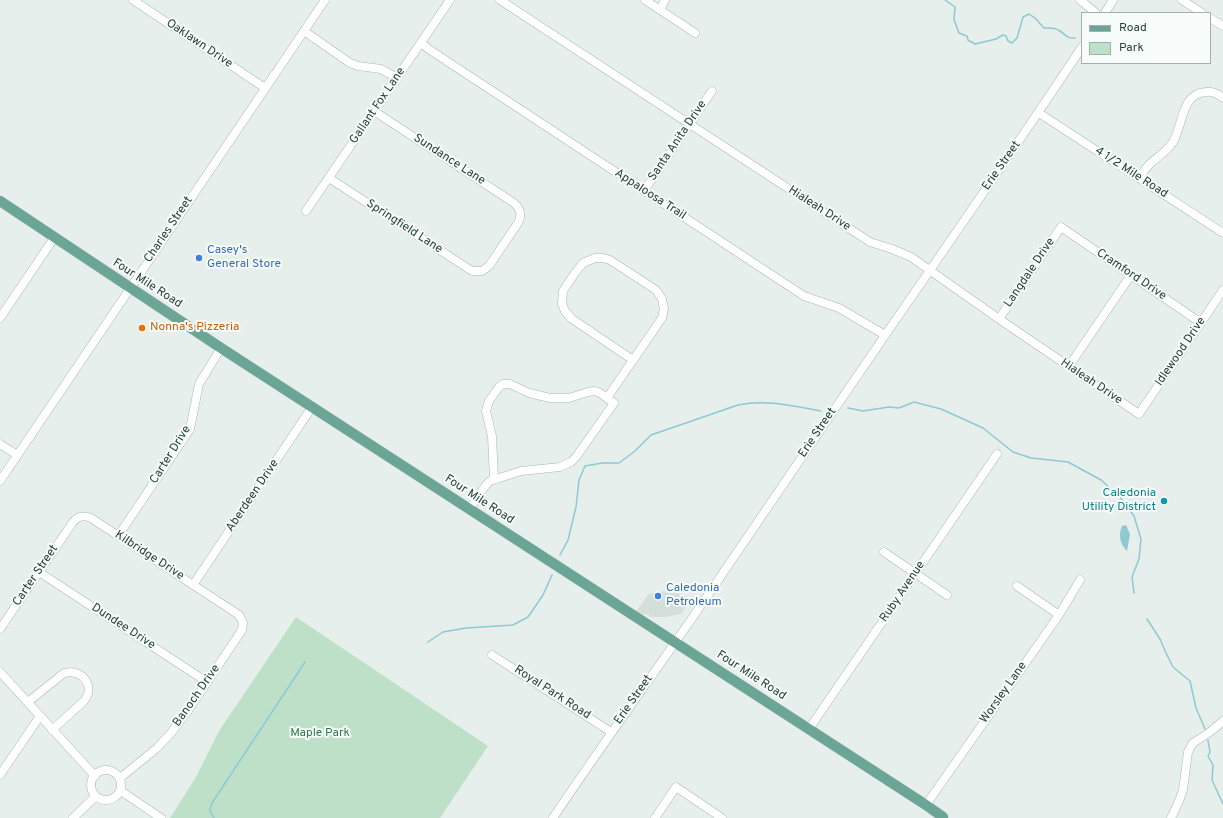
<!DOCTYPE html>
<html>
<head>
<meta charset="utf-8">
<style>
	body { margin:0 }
	#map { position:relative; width:1223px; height:818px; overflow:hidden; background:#e6efeb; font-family:Overpass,sans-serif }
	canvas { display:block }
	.legend { position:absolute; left:1081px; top:12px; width:130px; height:52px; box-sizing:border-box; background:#f7fbf9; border:1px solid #a3b1ad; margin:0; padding:5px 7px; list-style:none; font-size:12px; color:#24423a }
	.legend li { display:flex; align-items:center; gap:8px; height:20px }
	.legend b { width:20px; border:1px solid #a3b1ad }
</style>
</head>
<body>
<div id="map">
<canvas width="1223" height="818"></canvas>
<ul class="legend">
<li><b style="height:5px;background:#6aa596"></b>Road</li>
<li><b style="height:11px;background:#bfe0c8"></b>Park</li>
</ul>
</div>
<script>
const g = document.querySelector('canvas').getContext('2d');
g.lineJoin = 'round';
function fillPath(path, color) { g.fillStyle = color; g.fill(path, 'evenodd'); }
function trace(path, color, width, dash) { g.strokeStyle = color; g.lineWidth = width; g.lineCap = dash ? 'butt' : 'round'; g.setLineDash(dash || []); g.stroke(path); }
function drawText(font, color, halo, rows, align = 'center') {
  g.font = font + ' Overpass,sans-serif'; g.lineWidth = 4; g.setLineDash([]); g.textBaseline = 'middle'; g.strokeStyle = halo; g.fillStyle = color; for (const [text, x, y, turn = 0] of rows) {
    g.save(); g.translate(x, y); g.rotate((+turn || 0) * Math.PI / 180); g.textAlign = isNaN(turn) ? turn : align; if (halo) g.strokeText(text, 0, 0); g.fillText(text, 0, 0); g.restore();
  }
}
fillPath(new Path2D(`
	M664 591 667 593H676L686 596 690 601 681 614 666 617H650L649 615 644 614 642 615 636 611 649 594Z`), '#d4dfda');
fillPath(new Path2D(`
	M296 617 488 746 440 818H170L196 777 219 731Z`), '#bfe0c8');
fillPath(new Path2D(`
	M1126 525 1130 534 1127 551C1120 544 1118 535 1122 526Z`), '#8ec9d4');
trace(new Path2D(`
	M945 0 955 7 954 20 959 33 967 36 968 40 975 44 996 39 1003 35 1006 36 1008 41 1012 43 1017 38 1023 17 1029 14 1035 18 1044 28C1049 28 1054 27 1058 30 1065 33 1066 39 1075 38
	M848 408 863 411 889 407 899 408 914 402 941 409 983 428 1013 452 1031 458 1068 462 1101 480 1120 497 1134 516 1141 539 1139 559 1132 577 1134 593
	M560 555 568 540 576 507 579 480 585 466 602 463H619L635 451 651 435 738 405C766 399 793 406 821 411
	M1147 619 1160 639 1166 653 1173 667 1190 681 1196 708 1205 729
	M428 642 443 632 466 628 513 625 528 617 543 595 552 575
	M1208 740 1210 752 1208 756 1213 765 1212 780 1223 804
	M214 818 210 811 212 803 305 662`), '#8ec9d4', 1.5);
const minor = new Path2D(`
	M133 0 265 88
	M500 0 870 242 892 249 911 257 999 319 1139 414 1223 290
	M645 0 695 33
	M1080 0 1096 13
	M1182 0 1202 13
	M660 10 665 0
	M1105 13 1113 0
	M1210 18 1223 26
	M304 31 350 63 358 66 381 69 397 78
	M421 42 427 48 804 296 839 308 885 335
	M1039 113 1223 233
	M329 178 472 271H482L489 266 518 223C522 215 521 209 514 203L374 111
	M1139 178C1142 174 1145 169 1148 166 1156 157 1166 153 1173 142 1183 126 1181 93 1206 92 1213 91 1218 94 1223 98
	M644 191 712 91
	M306 211 450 0
	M0 318 54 238
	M999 319 1061 227 1201 323
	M1069 366 1131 275
	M607 398 662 318 664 309 662 299 656 290 610 260 603 258H595L583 263 575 273 563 291 562 304 565 311 572 319 633 360
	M0 444 17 455
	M0 481 325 0
	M469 509 486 485 490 481 521 471 560 467 571 462 576 457 614 403 600 393 595 391 588 392 569 398H550L529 393 510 384H503L499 387 489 401 486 411 492 436 494 479
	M118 536 190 429 199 384 221 348
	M884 552 947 595
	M39 572 207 682
	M193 585 312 407
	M1017 586 1059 615
	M0 629 73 522C78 516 83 515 91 518L239 615 243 623 242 630 187 712 171 733 157 748 120 778
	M492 655 611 732
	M0 672 95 776
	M28 702 64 673C82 668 97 687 83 702L52 730
	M809 729 997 454
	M91 785a15 15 0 1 1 30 0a15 15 0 1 1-30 0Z
	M0 775 40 716
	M121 791 161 818
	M926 805 1059 615 1080 580
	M73 818 96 796
	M553 818C599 749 648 682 695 614 751 533 806 450 862 369 935 262 1010 156 1082 47
	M655 818 676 787 722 818
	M1171 818 1179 801 1183 790 1188 752 1193 743 1210 732 1223 721`);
const major = new Path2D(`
	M0 201 221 348 926 805 943 817 942 818`);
trace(minor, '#a8b8b2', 9);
trace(major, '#c2cac8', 11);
trace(minor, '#fff', 8);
trace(major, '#6aa596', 10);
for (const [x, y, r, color] of [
	[199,258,4,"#3f7fe0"],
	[142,328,4,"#e8710a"],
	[1164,501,4,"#0f9aa8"],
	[658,596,4,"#3f7fe0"]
]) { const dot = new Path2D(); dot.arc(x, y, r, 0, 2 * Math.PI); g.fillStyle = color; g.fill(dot); trace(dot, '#f7fbf9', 1.5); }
drawText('12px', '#24423a', '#f7fbf9', [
	["Oaklawn Drive",199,44,34],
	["Gallant Fox Lane",378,106,-56],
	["Santa Anita Drive",678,141,-56],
	["Sundance Lane",449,160,33],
	["Erie Street",1002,166,-55],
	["4 1/2 Mile Road",1131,173,33],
	["Appaloosa Trail",650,195,33],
	["Hialeah Drive",819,209,33],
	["Springfield Lane",404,227,33],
	["Charles Street",169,230,-56],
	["Langdale Drive",1030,273,-56],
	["Cramford Drive",1131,275,34],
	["Four Mile Road",147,284,33],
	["Idlewood Drive",1181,352,-56],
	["Hialeah Drive",1091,382,34],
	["Erie Street",818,433,-56],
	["Carter Drive",171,455,-58],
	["Aberdeen Drive",253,496,-56],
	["Four Mile Road",479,500,33],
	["Kilbridge Drive",149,556,33],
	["Carter Street",36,576,-56],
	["Ruby Avenue",903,592,-56],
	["Dundee Drive",123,627,33],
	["Four Mile Road",751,676,33],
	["Royal Park Road",552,693,33],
	["Worsley Lane",1004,693,-55],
	["Banoch Drive",197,696,-55],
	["Erie Street",634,700,-55]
]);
drawText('12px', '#366cbe', '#f7fbf9', [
	["Casey's",207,251],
	["General Store",207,265],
	["Caledonia",666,589],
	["Petroleum",666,603]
], 'left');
drawText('12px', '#c56008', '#f7fbf9', [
	["Nonna's Pizzeria",150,328]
], 'left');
drawText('12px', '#0d838f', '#f7fbf9', [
	["Caledonia",1156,494],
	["Utility District",1156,508]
], 'right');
drawText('12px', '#2d7a4b', '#f7fbf9', [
	["Maple Park",320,734]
]);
</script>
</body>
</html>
